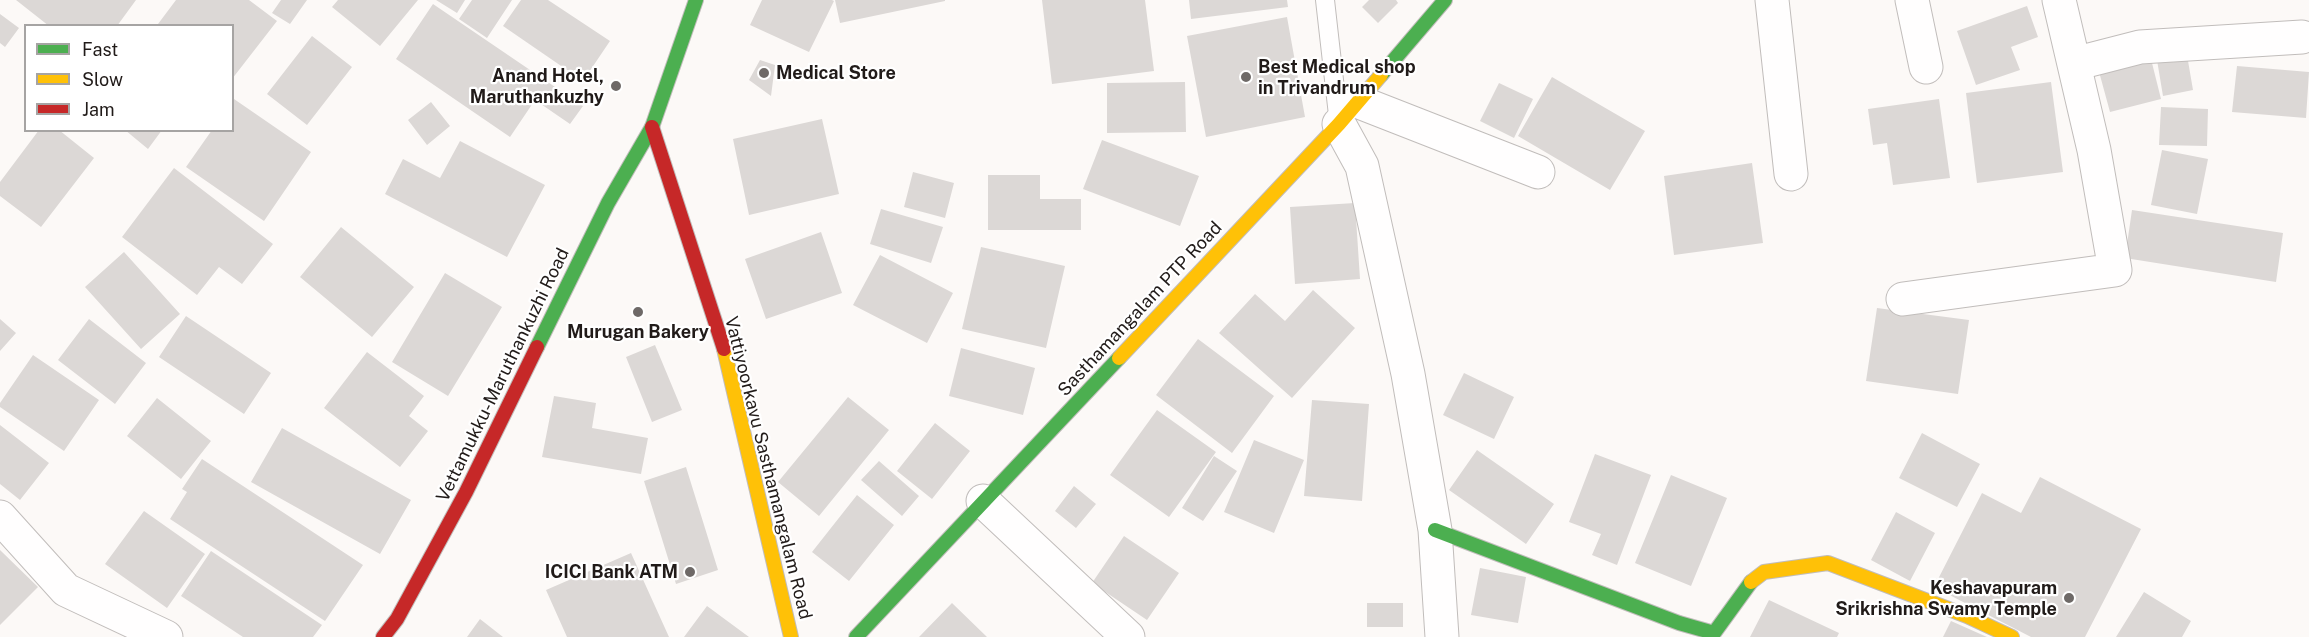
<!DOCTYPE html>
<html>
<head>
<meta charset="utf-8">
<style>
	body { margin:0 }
	#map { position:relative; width:2309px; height:637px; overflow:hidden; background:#fcf9f7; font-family:"Public Sans",sans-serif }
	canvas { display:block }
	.legend { position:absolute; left:24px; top:24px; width:210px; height:108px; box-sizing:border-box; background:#fff; border:2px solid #a6a4a3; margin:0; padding:8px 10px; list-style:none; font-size:18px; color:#211b19 }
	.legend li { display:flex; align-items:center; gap:12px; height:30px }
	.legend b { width:30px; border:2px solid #a6a4a3 }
</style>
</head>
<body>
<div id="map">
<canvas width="2309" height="637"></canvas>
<ul class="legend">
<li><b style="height:8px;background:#4caf50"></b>Fast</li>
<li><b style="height:8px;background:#ffc107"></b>Slow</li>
<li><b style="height:8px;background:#c62828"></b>Jam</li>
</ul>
</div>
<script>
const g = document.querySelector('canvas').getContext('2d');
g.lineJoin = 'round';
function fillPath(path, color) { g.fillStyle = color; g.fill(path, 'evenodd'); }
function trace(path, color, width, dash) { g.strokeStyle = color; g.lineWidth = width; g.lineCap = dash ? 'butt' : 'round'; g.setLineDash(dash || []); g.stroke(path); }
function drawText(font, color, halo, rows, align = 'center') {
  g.font = font + ' "Public Sans",sans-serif'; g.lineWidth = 4.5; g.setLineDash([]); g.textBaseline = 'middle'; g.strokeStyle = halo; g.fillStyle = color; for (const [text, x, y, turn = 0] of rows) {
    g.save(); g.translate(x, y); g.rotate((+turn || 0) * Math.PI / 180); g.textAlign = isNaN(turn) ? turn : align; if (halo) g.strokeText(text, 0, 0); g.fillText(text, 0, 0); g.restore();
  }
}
fillPath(new Path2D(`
	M16 0H136L117 26H49Z
	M176 0H249L277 21 232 79V26H160L158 24Z
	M281 0H307L290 24 272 13Z
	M338 0H418L380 46 332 7Z
	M436 0H465L457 13Z
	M472 0H512L487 38 459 19Z
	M521 0H548L610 41 583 81 503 26Z
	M762 0H832L834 1 809 52 750 25Z
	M835 0H945V1L840 23Z
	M1042 0H1145L1154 71 1052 84Z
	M1189 0H1287L1288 7 1191 19Z
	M1369 0H1396L1398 3 1378 23 1362 7Z
	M433 4 583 106 570 124 535 100 510 137 396 59Z
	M2027 6 2038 37 2011 47 2020 70 1976 85 1957 31Z
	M0 14 19 28 5 47 0 43Z
	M1287 17 1305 117 1206 137 1187 36Z
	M312 36 352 67 307 125 267 94Z
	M2150 55 2161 99 2110 112 2098 68Z
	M2187 55 2193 90 2163 96 2157 60Z
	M760 60 775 65 771 96 749 80Z
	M2237 66 2309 72 2306 118 2232 112Z
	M1552 77 1645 131 1610 190 1518 136Z
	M1185 82 1186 132 1107 133V83Z
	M2051 82 2063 172 1977 183 1966 93Z
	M1499 83 1533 99 1514 138 1480 121Z
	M234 99 311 152 264 221 186 167 212 130H232Z
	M1939 99 1950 178 1893 185 1887 143 1873 145 1868 109Z
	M431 102 450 126 427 145 408 120Z
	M2161 107 2208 109 2207 146 2159 145Z
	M822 119 839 194 749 215 733 139Z
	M39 130H59L94 158 41 227 0 196V182Z
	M125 130H162L148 149Z
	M1102 140 1199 176 1180 226 1083 189Z
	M460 141 545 185 507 257 385 194 403 159 440 178Z
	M2162 150 2208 159 2197 214 2151 205Z
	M1752 163 1763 243 1674 255 1664 176Z
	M174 168 273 244 242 284 219 267 197 295 122 237Z
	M913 172 954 183 945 218 904 207Z
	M988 175H1040V199H1081V230H988Z
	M1355 203 1360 279 1295 284 1290 207Z
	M881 209 943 227 931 263 870 244Z
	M2132 210 2283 233 2276 282 2125 258Z
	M341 227 414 287 372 337 300 277Z
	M821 232 842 293 766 319 745 259Z
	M981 247 1065 266 1046 348 962 329Z
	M124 252 180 314 141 349 85 287Z
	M880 255 953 293 927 343 853 305Z
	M445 273 502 307 448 396 392 362Z
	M1313 290 1355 328 1292 398 1219 333 1255 294 1285 321Z
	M1877 308 1969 320 1958 394 1866 381Z
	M186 316 271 373 244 414 159 357Z
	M0 319 16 333 0 351Z
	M89 319 146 363 115 404 58 360Z
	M1198 339 1274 396 1232 453 1156 395Z
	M655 345 682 410 652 422 626 357Z
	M961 348 1035 368 1023 415 949 396Z
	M367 352 424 396 409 416 428 431 400 467 324 408Z
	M33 355 99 400 64 451 0 407V403Z
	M1464 373 1514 397 1494 439 1443 415Z
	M554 396 596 403 592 428 648 438 641 474 542 457Z
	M848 397 889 430 819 516 778 482Z
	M157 398 211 441 181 479 127 436Z
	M1312 400 1369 404 1362 501 1304 496Z
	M1157 410 1216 452 1169 517 1110 475Z
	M935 423 970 451 932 499 897 471Z
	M0 425 49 463 20 500 0 484Z
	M282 428 411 500 380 554 251 482Z
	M1922 433 1980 464 1957 507 1899 478Z
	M1254 440 1304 460 1274 533 1224 512Z
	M1477 450 1554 504 1526 544 1449 490Z
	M1595 454 1651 475 1617 565 1592 555 1601 534 1569 522Z
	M1214 456 1237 471 1203 521 1182 508Z
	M202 459 363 565 325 621 170 519 187 492 182 489Z
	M879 461 919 496 902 516 861 480Z
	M686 467 718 570 676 584 644 481Z
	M1671 475 1727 498 1691 586 1635 563Z
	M2040 477 2141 529 2085 637H2031L1934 587 1982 493 2021 513Z
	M1074 486 1096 504 1076 528 1055 511Z
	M857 495 894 525 849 581 812 552Z
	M144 511 205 554 167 608 105 564Z
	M1896 512 1935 533 1910 581 1871 560Z
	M1124 536 1179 573 1147 620 1092 583Z
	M0 550 38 587 0 625Z
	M211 551 322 625 313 637H243L181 596Z
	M631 553 669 637H567L546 590Z
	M1480 568 1526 577 1518 623 1471 615Z
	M2144 592 2191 621 2182 637H2116Z
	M1769 600 1839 633 1837 637H1750Z
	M952 603 987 637H919Z
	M1367 603H1403V627H1367Z
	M707 606 749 637H684Z
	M480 619 503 637H467Z
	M1951 621 1987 637H1943Z`), '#dcd8d6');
const lane = new Path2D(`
	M1325 0 1339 124`);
const street = new Path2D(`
	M1772 0 1791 174
	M1912 0 1926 67
	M2074 64 2140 47 2302 37
	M1359 102 1538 172
	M1339 124 1362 166 1408 374 1435 530 1442 637
	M1903 299 2115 270 2094 150 2059 0
	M983 501 1128 637
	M0 517 66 590 166 637`);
const fast = new Path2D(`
	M1381 75 1445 0
	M537 347 608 203 652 127 696 0
	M1435 530 1679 623 1714 633 1751 582
	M856 637 1119 358`);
const slow = new Path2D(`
	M724 349 791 637
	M1119 358 1339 124 1381 75
	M1751 582 1764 572 1828 563 1967 616 2012 637`);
const jam = new Path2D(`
	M652 127 724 349
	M383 637 397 619 466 492 537 347`);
trace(lane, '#c1bdbb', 20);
trace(street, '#c1bdbb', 35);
trace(fast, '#c1bdbb', 16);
trace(slow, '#c1bdbb', 16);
trace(jam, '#c1bdbb', 16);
trace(lane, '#fffefe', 18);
trace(street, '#fffefe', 33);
trace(fast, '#4caf50', 14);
trace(slow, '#ffc107', 14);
trace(jam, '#c62828', 14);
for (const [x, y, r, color] of [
	[764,73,6,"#6e6967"],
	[1246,77,6,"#6e6967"],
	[616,86,6,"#6e6967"],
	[638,312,6,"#6e6967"],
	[690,572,6,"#6e6967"],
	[2069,598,6,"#6e6967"]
]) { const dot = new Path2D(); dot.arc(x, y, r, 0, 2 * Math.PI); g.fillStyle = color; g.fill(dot); trace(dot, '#fff', 2); }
drawText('bold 18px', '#211b19', '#fff', [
	["Best Medical shop",1258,67,"left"],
	["in Trivandrum",1258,88,"left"],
	["Medical Store",776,73,"left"],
	["Anand Hotel,",604,76],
	["Maruthankuzhy",604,97],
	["Murugan Bakery",638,332,"center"],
	["ICICI Bank ATM",678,572],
	["Keshavapuram",2057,588],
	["Srikrishna Swamy Temple",2057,609]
], 'right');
drawText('18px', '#211b19', '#fff', [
	["Sasthamangalam PTP Road",1140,309,-47],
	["Vettamukku-Maruthankuzhi Road",503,375,-64],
	["Vattiyoorkavu Sasthamangalam Road",768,468,76]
]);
</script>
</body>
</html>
